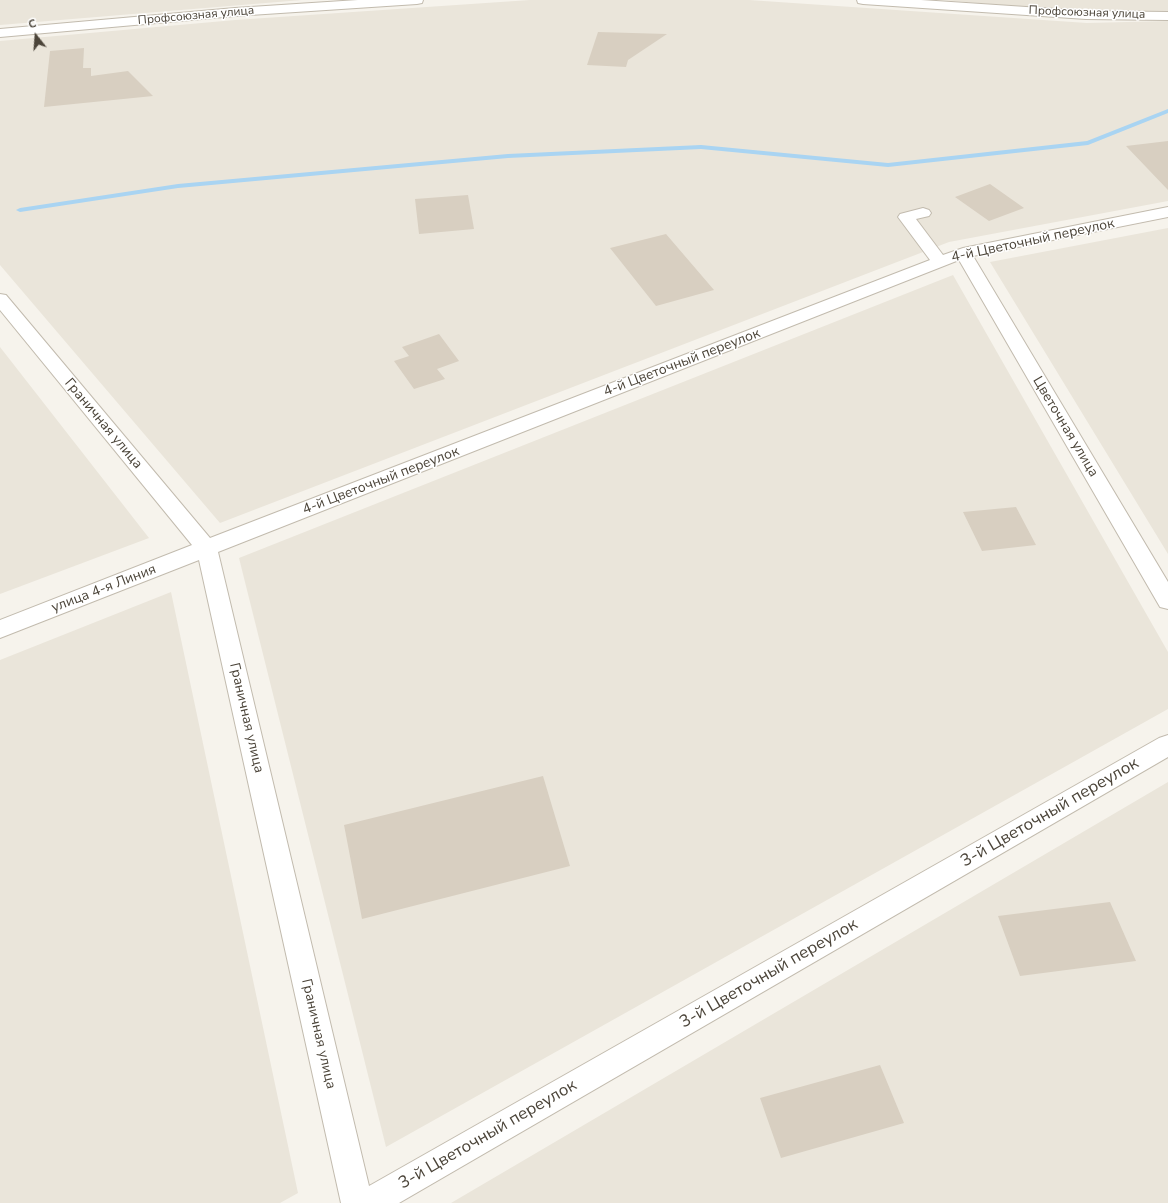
<!DOCTYPE html>
<html>
<head>
<meta charset="utf-8">
<style>
	body { margin:0 }
	#map { position:relative; width:1168px; height:1203px; overflow:hidden; background:#f6f3ec; font-family:"Nunito Sans",sans-serif }
	canvas { display:block }
	.north { position:absolute; left:16px; top:16px; width:40px; height:40px; -webkit-text-stroke:3px #fff; paint-order:stroke; rotate:343deg; font-size:11px; font-weight:700; line-height:16px; text-align:center; color:#4b4439 }
	.north::after { content:''; display:block; margin:auto; width:14px; height:18px; background:#4b4439; clip-path:polygon(50% 0,100% 100%,50% 72%,0 100%) }
</style>
</head>
<body>
<div id="map">
<canvas width="1168" height="1203"></canvas>
<div class="north">С</div>
</div>
<script>
const g = document.querySelector('canvas').getContext('2d');
g.lineJoin = 'round';
function fillPath(path, color) { g.fillStyle = color; g.fill(path, 'evenodd'); }
function trace(path, color, width, dash) { g.strokeStyle = color; g.lineWidth = width; g.lineCap = dash ? 'butt' : 'round'; g.setLineDash(dash || []); g.stroke(path); }
function drawText(font, color, halo, rows, align = 'center') {
  g.font = font + ' "Nunito Sans",sans-serif'; g.lineWidth = 3; g.setLineDash([]); g.textBaseline = 'middle'; g.strokeStyle = halo; g.fillStyle = color; for (const [text, x, y, turn = 0] of rows) {
    g.save(); g.translate(x, y); g.rotate((+turn || 0) * Math.PI / 180); g.textAlign = isNaN(turn) ? turn : align; if (halo) g.strokeText(text, 0, 0); g.fillText(text, 0, 0); g.restore();
  }
}
fillPath(new Path2D(`
	M0 0H302L0 25Z
	M530 0H749L1087 23 1168 21V201L949 242 220 523 0 265V41L235 20Z
	M942 0H1168V11L1086 12Z
	M1168 228V554L990 262Z
	M953 275 1168 652V709L386 1147 239 558Z
	M0 347 149 538 0 594Z
	M171 592 298 1193 280 1203H0V660Z
	M1168 782V1203H451Z`), '#eae5da');
fillPath(new Path2D(`
	M1168 109V113L1088 145 888 167 701 149 508 158 178 188 20 212 16 210 20 208 178 184 508 154 701 145 888 163 1087 141Z`), '#a9d4f2');
fillPath(new Path2D(`
	M598 32 667 34 628 60 626 67 587 65Z
	M84 48 83 68H91V76L128 71 153 96 44 107 50 51Z
	M1168 141V190L1126 146Z
	M990 184 1024 208 989 221 955 197Z
	M468 195 474 229 419 234 415 199Z
	M666 234 714 290 656 306 610 248Z
	M439 334 459 361 437 369 445 379 414 389 394 361 409 356 402 347Z
	M1016 507 1036 545 982 551 963 512Z
	M543 776 570 866 362 919 344 825Z
	M1110 902 1136 961 1020 976 998 916Z
	M880 1065 904 1123 781 1158 760 1098Z`), '#d8cfc1');
const minor = new Path2D(`
	M358 0H423L422 3 417 4 235 16 0 37V29L235 8Z
	M857 0H921L1086 11 1168 12V20L1086 19 863 4 858 3Z
	M1168 207V217L973 256 1168 582V609L1160 607 959 260 218 552 369 1186 1159 738 1168 735V757L399 1203H341L199 560 0 638V620L192 545 0 310V294L6 295 210 538 930 260 898 217 900 214 923 208 929 210 931 213 929 216 916 219 943 255 963 248Z`);
trace(minor, '#c2bbae', 2);
fillPath(minor, '#fff');
drawText('12px', '#4b4439', '#fff', [
	["Профсоюзная улица",1087,13,2],
	["Профсоюзная улица",196,16,-5]
]);
drawText('14px', '#4b4439', '#fff', [
	["4-й Цветочный переулок",1033,241,-12],
	["4-й Цветочный переулок",682,363,-21],
	["Граничная улица",103,424,50],
	["Цветочная улица",1065,427,59],
	["4-й Цветочный переулок",381,481,-21],
	["улица 4-я Линия",104,589,-21],
	["Граничная улица",246,718,77],
	["Граничная улица",318,1034,77]
]);
drawText('17px', '#4b4439', '#fff', [
	["3-й Цветочный переулок",1050,813,-30],
	["3-й Цветочный переулок",769,974,-30],
	["3-й Цветочный переулок",488,1135,-30]
]);
</script>
</body>
</html>
